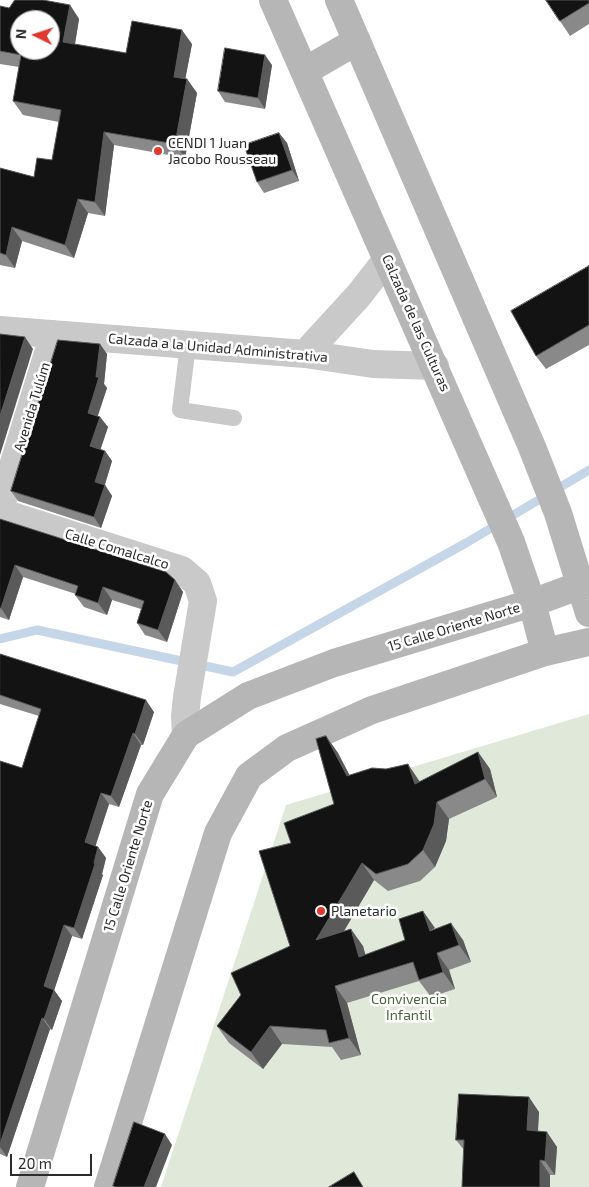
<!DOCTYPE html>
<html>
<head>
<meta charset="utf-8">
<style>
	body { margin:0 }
	#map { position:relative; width:589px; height:1187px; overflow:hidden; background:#fff; font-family:"Exo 2",sans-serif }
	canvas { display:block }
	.north { position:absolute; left:10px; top:10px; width:50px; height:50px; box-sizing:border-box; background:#fff; border:1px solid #ababab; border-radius:50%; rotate:274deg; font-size:14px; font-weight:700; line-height:20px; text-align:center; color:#2c2c2c }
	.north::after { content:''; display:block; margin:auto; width:18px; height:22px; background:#e1382f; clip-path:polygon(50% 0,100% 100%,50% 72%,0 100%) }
	.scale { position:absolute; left:10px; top:1154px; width:82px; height:22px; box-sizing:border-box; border:2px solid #2c2c2c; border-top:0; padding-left:6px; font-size:15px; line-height:18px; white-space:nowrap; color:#2c2c2c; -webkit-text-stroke:4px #fff; paint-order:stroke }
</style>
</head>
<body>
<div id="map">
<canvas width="589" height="1187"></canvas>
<div class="north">N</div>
<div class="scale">20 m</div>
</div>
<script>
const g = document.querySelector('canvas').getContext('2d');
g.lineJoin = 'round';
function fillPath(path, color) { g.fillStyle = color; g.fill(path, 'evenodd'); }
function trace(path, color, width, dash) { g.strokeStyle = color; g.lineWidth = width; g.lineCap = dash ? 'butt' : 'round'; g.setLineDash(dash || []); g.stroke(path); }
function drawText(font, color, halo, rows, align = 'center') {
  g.font = font + ' "Exo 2",sans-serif'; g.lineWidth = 5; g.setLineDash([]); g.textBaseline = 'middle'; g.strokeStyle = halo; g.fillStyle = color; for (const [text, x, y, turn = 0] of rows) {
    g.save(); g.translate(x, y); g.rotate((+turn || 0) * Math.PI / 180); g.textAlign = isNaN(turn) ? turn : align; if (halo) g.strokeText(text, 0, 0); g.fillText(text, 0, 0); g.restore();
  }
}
fillPath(new Path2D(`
	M589 714V1187H161L286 805Z`), '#e0e9d9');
trace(new Path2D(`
	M0 639 37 630 233 672 466 543 589 470`), '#c5d6e9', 9);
trace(new Path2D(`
	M188 345 180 410 234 418`), '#c9c9c9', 16);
trace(new Path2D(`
	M0 330 305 354 373 364 435 366
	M305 354 359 295 387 259
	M0 508 54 334
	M0 512 182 570 197 583 203 601 187 697 185 716 186 735`), '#c9c9c9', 28);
trace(new Path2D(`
	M273 0 511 542 532 603 545 652
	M339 0 532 447 558 513 589 613
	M305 71 357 41
	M30 1187 150 794 186 735 248 696 334 663 532 603 581 585 589 584
	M108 1187 218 833 249 776 287 748 372 710 545 652 589 642`), '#b6b6b6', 28);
fillPath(new Path2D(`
	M589 0V24L570 36 560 21Z
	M70 5 79 19 75 44 126 53 192 44 185 79H187L197 93 185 158 114 145 105 216 88 213 74 258 22 241 15 268 0 265V168L34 177 52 160 59 122 23 115 13 101 19 67 0 64V6L9 8Z
	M272 65 265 109 225 102 218 91Z
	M279 133 287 143 299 181 264 193 257 182Z
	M589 266V345L546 369 536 356Z
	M100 344 107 354 104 384 107 388 98 416 100 417 108 427 100 449 105 451 112 461 105 485 112 496 101 528 18 501 11 491Z
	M0 519 175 580 183 592 167 642 145 635 137 623 141 609 112 600 107 615 84 607 75 595 76 594 23 577 9 620 0 617Z
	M0 654 154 712 143 745H141L119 807 109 804 95 846 98 847 106 858 102 874 103 875 82 939 72 936 54 990 62 1001 52 1030 50 1029 7 1157 0 1154V761L22 768 39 716 0 704Z
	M326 736 338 753 349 775 420 782 478 752 490 769 497 797 449 819 446 841 435 867 420 881 388 891 374 880 344 931 363 946 365 955 435 929 463 940 471 962 449 970 455 989 431 997 419 981 347 1003 361 1055 341 1060 332 1047 282 1044 263 1069 229 1043 217 1026 290 946 334 804Z
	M539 1112 538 1131 557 1147 555 1175H550L464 1150 456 1140Z`), '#898989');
fillPath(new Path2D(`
	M70 5 79 19 73 56 63 42Z
	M182 30 192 44 183 91 174 77Z
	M265 55 272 65 265 109 258 98Z
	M187 79 197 93 185 158 175 144Z
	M104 132 114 145 105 216 95 202Z
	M279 133 287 143 299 181 292 170Z
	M78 199 88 213 74 258 65 245Z
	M12 227 22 241 15 268 6 255Z
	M25 337 33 349 0 455V416Z
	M100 344 107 354 104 384 107 388 95 423 88 413 96 377Z
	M100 417 108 427 98 457 90 446Z
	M105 451 112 461 102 493 95 482Z
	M105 485 112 496 101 528 94 517Z
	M15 565 23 577 9 620 1 608Z
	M175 580 183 592 167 642 158 630Z
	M103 587 112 600 107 615 98 603Z
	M146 700 154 712 143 745 135 734Z
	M133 733 141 745 119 807 111 796Z
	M326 736 338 753 359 793 347 776Z
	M478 752 490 769 497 797 485 779Z
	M408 764 420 782 427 802 415 784Z
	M101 793 109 804 93 854 85 842Z
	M437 802 449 819 446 841 435 867 423 850Z
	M98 847 106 858 102 874 103 875 82 939 74 928Z
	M362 863 374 880 328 958 316 940Z
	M423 911 435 928 430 931Z
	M451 923 463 940 471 962 459 945Z
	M64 925 72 936 52 997 44 986Z
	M351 929 363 946 371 974 359 957Z
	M437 953 449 970 455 989 443 972Z
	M335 986 347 1003 361 1055 349 1038Z
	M54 990 62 1001 52 1030 44 1019Z
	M42 1018 50 1029 7 1157 0 1147V1144Z
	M270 1026 282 1044 263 1069 251 1052Z
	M529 1097 539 1112 537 1145 527 1130Z
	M547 1132 557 1147 555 1175 545 1161Z
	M165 1134 172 1145 156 1187H144Z
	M540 1160 550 1175V1187H540Z`), '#5a5a5a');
const building = new Path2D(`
	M15 0H43L70 5 63 42 126 53 132 21 182 30 174 77 187 79 175 144 104 132 95 202 78 199 65 245 12 227 6 255 0 253V168L34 177 37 158 52 160 61 110 13 101 21 55 0 51V6L9 8ZM20 20H50V50H20Z
	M546 0H589V3L560 21Z
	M225 48 265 55 258 98 218 91Z
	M279 133 292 170 257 182 244 145Z
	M589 266V325L536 356 511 311Z
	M0 334 25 337 0 416Z
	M58 340 100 344 96 377H99L88 413 100 417 90 446 105 451 95 482 105 485 94 517 11 491Z
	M0 519 166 572 175 580 158 630 137 623 144 601 103 587 98 603 75 595 78 586 15 565 1 608H0Z
	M0 654 146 700 135 734 133 733 111 796 101 793 85 842 98 847 94 863 95 864 74 928 64 925 44 986 54 990 44 1019 42 1018 0 1144V761L22 768 41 709 0 695Z
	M326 736 347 776 372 768 386 769 408 764 415 784 478 752 485 779 437 802 434 824 423 850 408 864 376 874 362 863 316 940 351 929 359 957 405 940 399 919 423 911 430 931 451 923 459 945 437 953 443 972 419 980 413 962 335 986 349 1038 329 1043 326 1030 270 1026 251 1052 217 1026 241 995 231 973 290 946 259 851 291 843 284 823 334 804 316 739Z
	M459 1094 529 1097 527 1130 547 1132 545 1161 540 1160V1187H462L464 1140H456Z
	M134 1122 165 1134 144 1187H116L113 1186Z
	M354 1172 363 1187H329Z`);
fillPath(building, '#131313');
trace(building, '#5a5a5a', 1);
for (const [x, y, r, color] of [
	[158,151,5,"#e1382f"],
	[321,911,5,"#e1382f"]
]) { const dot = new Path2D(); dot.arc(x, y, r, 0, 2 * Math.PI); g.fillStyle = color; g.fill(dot); trace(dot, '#fff', 2); }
drawText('14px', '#2c2c2c', '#fff', [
	["CENDI 1 Juan",168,143],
	["Jacobo Rousseau",168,159],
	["Planetario",331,911]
], 'left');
drawText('14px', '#2c2c2c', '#fff', [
	["Calzada de las Culturas",416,323,66],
	["Calzada a la Unidad Administrativa",218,348,5],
	["Avenida Tulúm",32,407,-73],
	["Calle Comalcalco",117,549,17],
	["15 Calle Oriente Norte",454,627,-17],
	["15 Calle Oriente Norte",128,866,-73]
]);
drawText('14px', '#49663a', '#fff', [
	["Convivencia",409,999],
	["Infantil",409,1015]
]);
</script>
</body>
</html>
